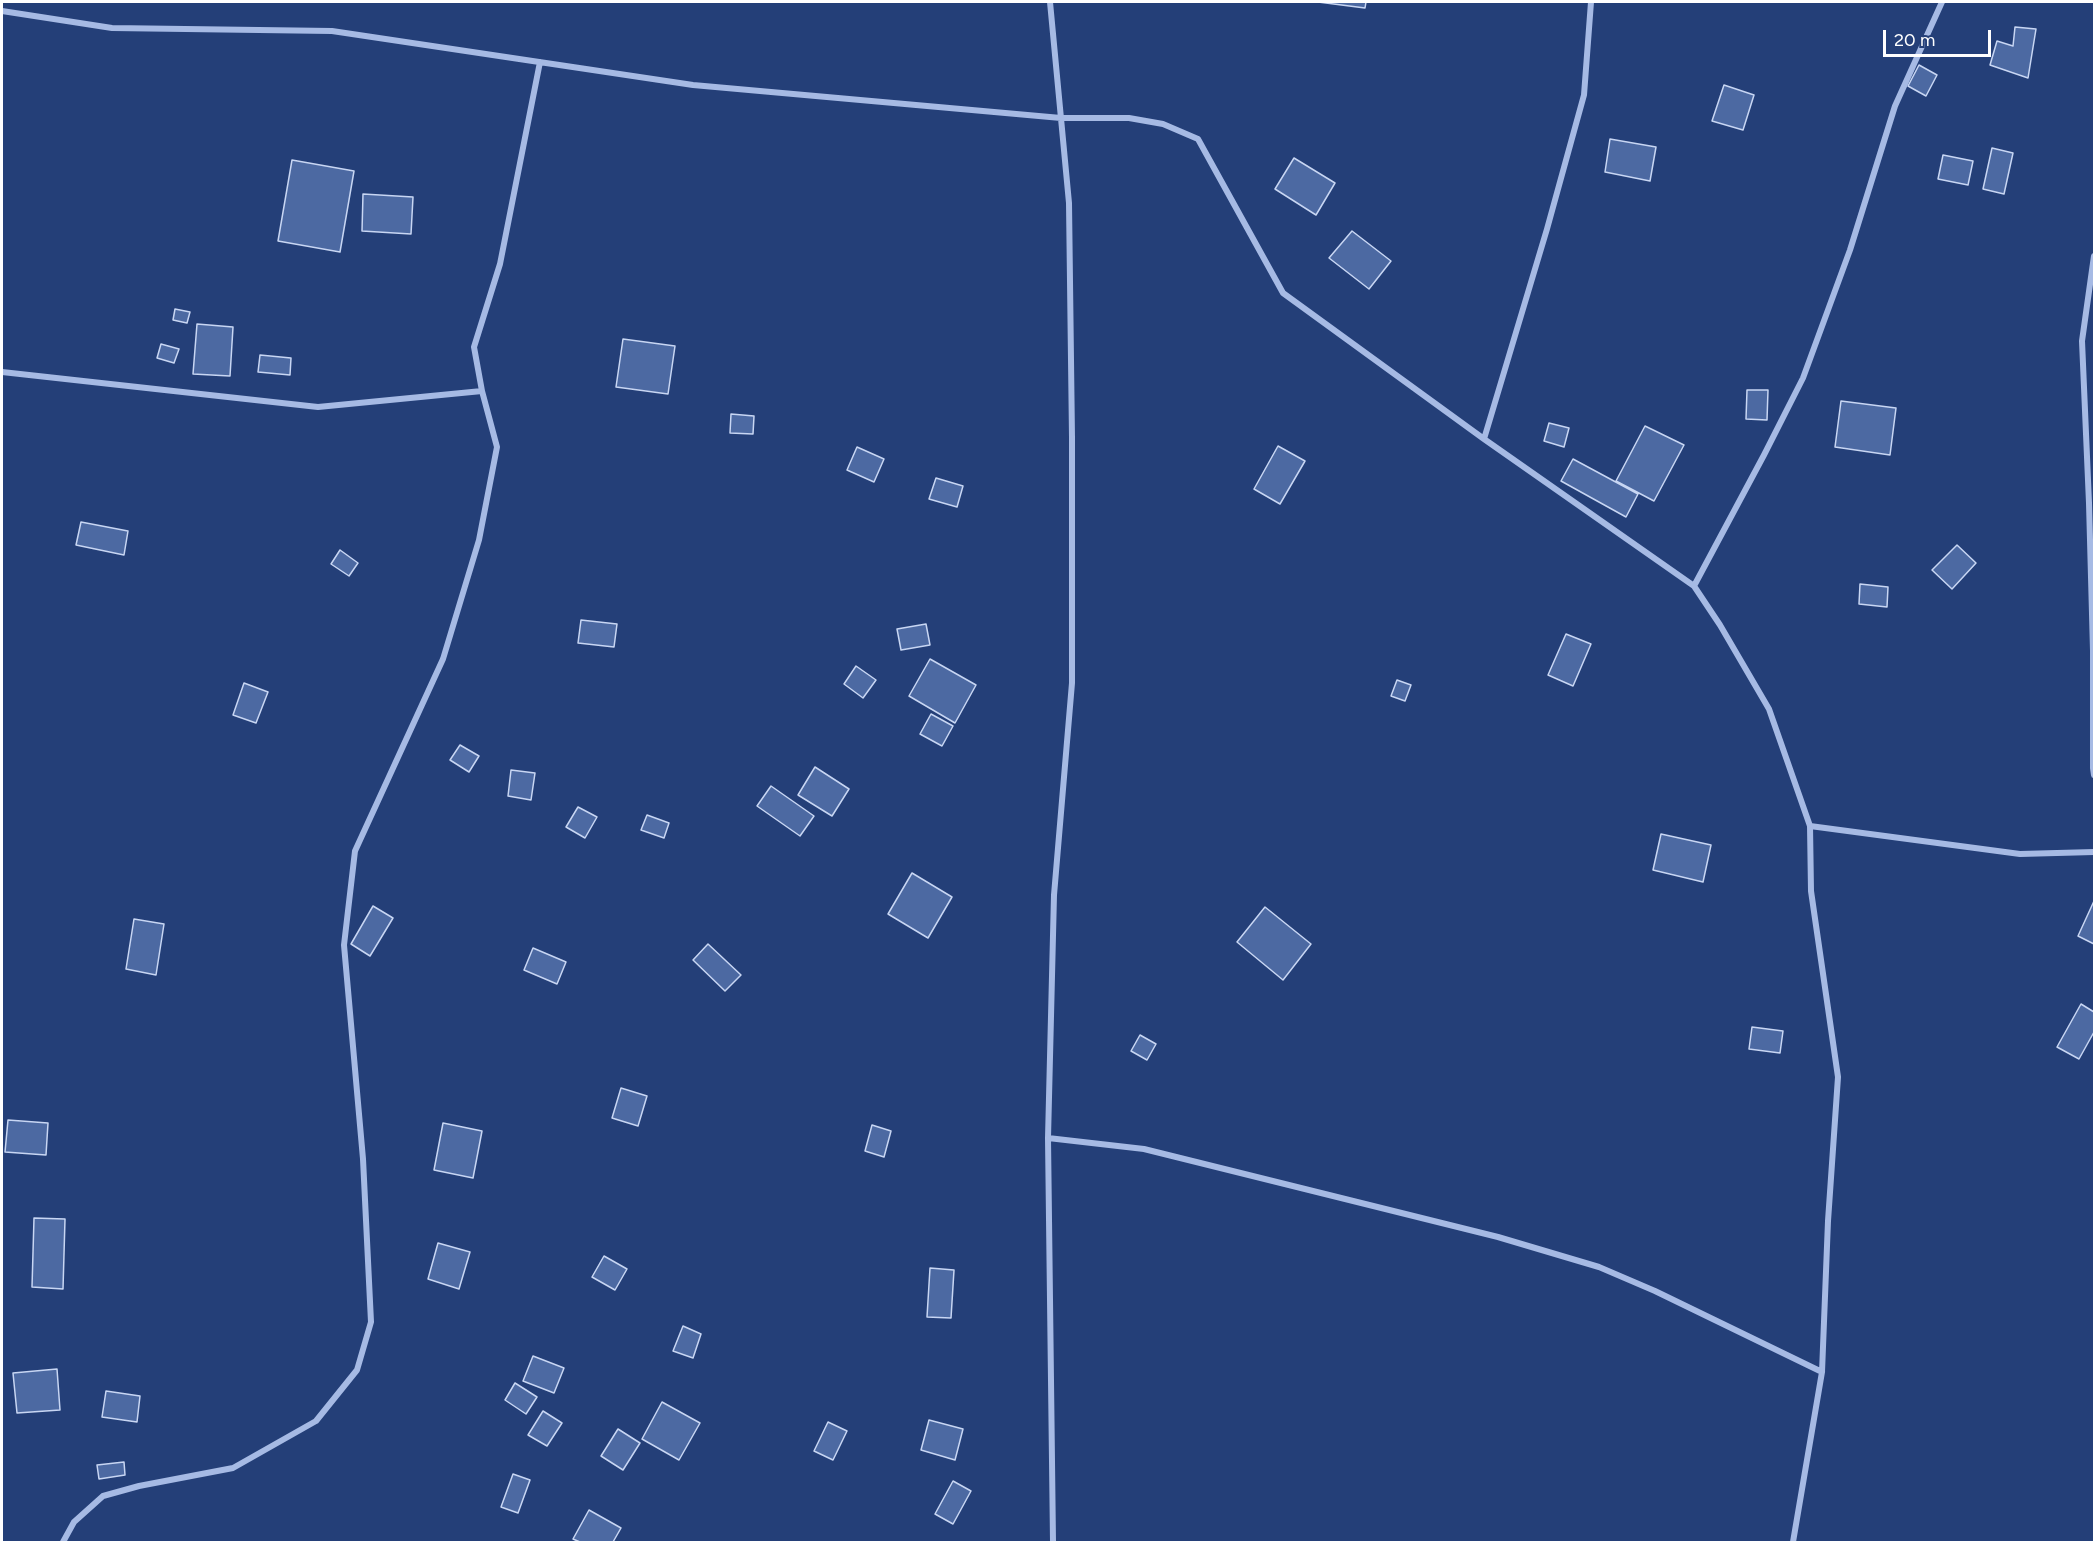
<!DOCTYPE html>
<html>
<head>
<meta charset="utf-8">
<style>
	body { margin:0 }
	#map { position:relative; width:2096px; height:1544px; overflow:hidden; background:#243f78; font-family:Figtree,sans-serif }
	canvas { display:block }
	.frame { position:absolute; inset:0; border:3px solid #fff; pointer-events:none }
	.scale { position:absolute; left:1883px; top:30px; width:108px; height:27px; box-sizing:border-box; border:3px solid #fff; border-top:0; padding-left:8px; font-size:18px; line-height:21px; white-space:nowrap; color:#fff; -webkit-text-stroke:4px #243f78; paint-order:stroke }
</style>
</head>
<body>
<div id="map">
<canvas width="2096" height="1544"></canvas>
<div class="frame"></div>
<div class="scale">20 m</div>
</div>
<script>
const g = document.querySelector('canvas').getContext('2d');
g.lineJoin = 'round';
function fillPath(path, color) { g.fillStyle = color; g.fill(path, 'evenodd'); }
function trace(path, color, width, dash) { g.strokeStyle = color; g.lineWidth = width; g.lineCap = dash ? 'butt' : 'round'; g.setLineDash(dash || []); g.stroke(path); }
const building = new Path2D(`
	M1318 2H1366L1365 8Z
	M2015 27 2036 29 2028 78 1990 65 1997 41 2013 46Z
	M1919 65 1937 75 1926 96 1908 86Z
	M1724 85 1754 95 1743 130 1712 121Z
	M1610 139 1656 147 1650 181 1605 172Z
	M1992 148 2013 153 2004 194 1983 189Z
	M1943 155 1973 161 1968 185 1938 179Z
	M1294 158 1335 183 1316 215 1275 189Z
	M292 160 354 171 340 252 278 241Z
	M363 194 413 197 411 234 362 231Z
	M1352 231 1391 261 1369 289 1329 258Z
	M175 309 190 312 187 323 173 320Z
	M197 324 233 327 230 376 193 374Z
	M623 339 675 346 668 394 616 387Z
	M161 344 179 349 174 363 157 358Z
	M260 355 291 358 290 375 258 372Z
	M1747 390H1768L1767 420 1746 419Z
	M1841 401 1896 408 1890 455 1835 447Z
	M731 414 754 416 753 434 730 433Z
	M1549 423 1569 428 1564 447 1544 441Z
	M1645 426 1684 445 1654 501 1616 481Z
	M1278 446 1305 461 1280 504 1254 489Z
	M857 447 884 459 874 482 847 470Z
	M1573 459 1638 494 1626 517 1561 481Z
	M936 478 963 486 957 507 929 499Z
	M81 522 128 531 124 555 76 545Z
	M1957 545 1976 563 1952 589 1932 570Z
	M340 550 358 563 349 576 331 564Z
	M1860 584 1888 587 1887 607 1859 604Z
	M581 620 617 624 614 647 578 643Z
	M926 624 930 645 901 650 897 629Z
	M1566 634 1591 644 1573 686 1548 675Z
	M930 659 976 685 955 723 909 696Z
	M856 666 876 680 863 698 844 684Z
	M1397 680 1411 685 1405 701 1391 696Z
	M244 683 268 692 256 723 233 715Z
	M931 714 953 726 942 746 920 734Z
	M460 745 479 756 469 772 450 760Z
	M815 767 849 789 832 816 798 795Z
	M511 770 535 773 531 800 508 796Z
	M771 786 814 816 800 836 757 806Z
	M578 807 597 817 585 838 566 827Z
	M647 815 669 823 664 838 641 830Z
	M1661 834 1711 845 1703 882 1653 870Z
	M912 873 952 897 928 938 888 914Z
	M2094 901V944L2078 936Z
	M373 906 393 918 370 956 351 944Z
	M1265 907 1311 944 1283 980 1237 942Z
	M134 919 164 924 156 975 126 969Z
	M708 944 741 975 725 991 693 960Z
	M533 948 566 962 557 984 524 970Z
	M2081 1004 2094 1012V1032L2079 1059 2057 1047Z
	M1752 1027 1783 1031 1780 1053 1749 1049Z
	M1140 1035 1156 1044 1147 1060 1131 1051Z
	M621 1088 647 1096 638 1126 612 1118Z
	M8 1120 48 1123 46 1155 5 1152Z
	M443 1123 482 1131 473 1178 434 1170Z
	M872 1125 891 1131 884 1157 865 1151Z
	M34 1218 65 1219 63 1289 32 1287Z
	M438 1243 470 1252 459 1289 428 1279Z
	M604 1256 627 1269 615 1290 592 1277Z
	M930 1268 954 1270 951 1318 927 1317Z
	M683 1326 701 1334 693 1358 673 1351Z
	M533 1356 564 1368 554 1393 523 1381Z
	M57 1369 60 1410 17 1413 13 1373Z
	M515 1383 537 1397 526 1414 505 1400Z
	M106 1391 140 1396 137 1422 102 1417Z
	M662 1402 700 1423 679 1460 642 1439Z
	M543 1411 562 1423 547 1446 528 1435Z
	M929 1420 963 1429 955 1460 921 1450Z
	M828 1422 847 1431 833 1460 814 1451Z
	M618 1429 640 1443 623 1470 601 1456Z
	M124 1462 125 1475 99 1479 97 1465Z
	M513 1474 530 1480 518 1513 501 1507Z
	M953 1481 971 1491 953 1524 935 1514Z
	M589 1510 621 1528 613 1542H580L573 1539Z`);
fillPath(building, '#4c69a2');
trace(building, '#c8d6f3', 1.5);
trace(new Path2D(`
	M1050 2 1069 203 1072 438V683L1054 895 1048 1138 1053 1542
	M2 11 112 28 332 31 693 85 1061 118H1129L1163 124 1198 139 1283 293 1484 439 1694 586 1720 625 1769 709 1810 826 2020 854 2094 852
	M2094 256 2082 341 2089 503 2093 651V768L2094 775
	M2 372 318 407 482 391
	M1484 439 1547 229 1584 95 1591 2
	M1694 586 1764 455 1803 378 1850 250 1895 106 1942 2
	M1048 1138 1144 1149 1498 1237 1599 1267 1655 1291 1822 1372
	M63 1542 74 1522 103 1496 139 1486 233 1468 316 1421 357 1370 371 1322 363 1159 344 945 355 851 443 659 479 540 497 447 482 391 474 347 500 264 540 62
	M1793 1542 1822 1372 1828 1221 1838 1077 1811 891 1810 826`), '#a6bae4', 6);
</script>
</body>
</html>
